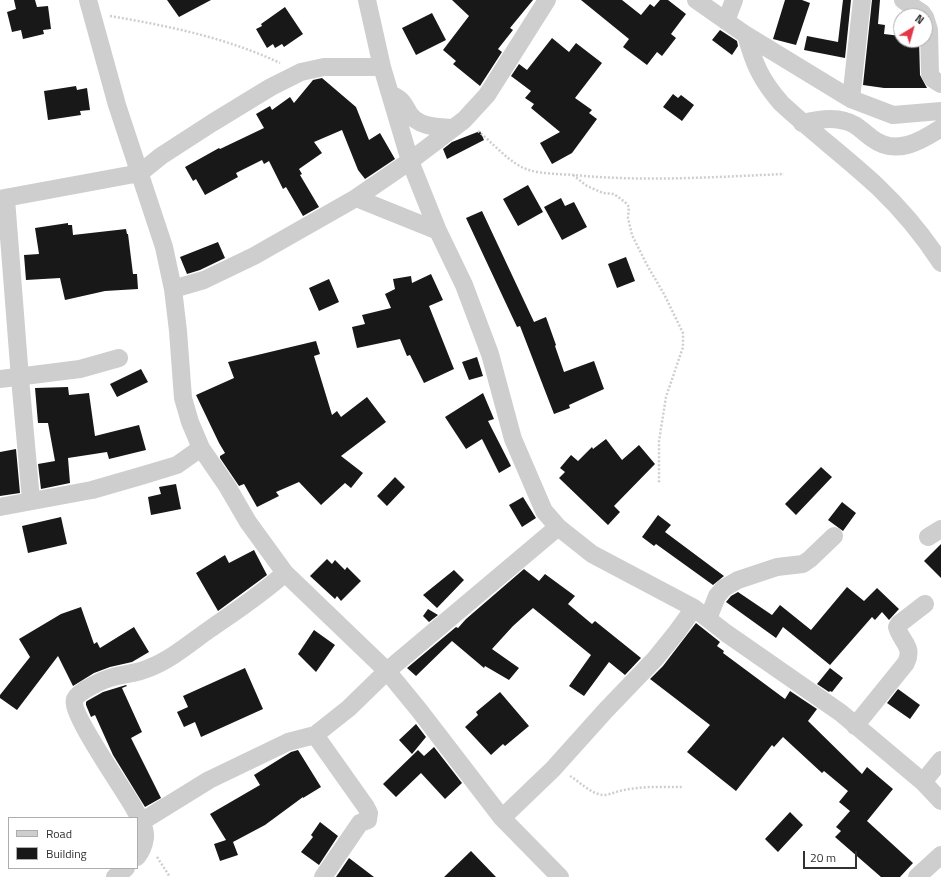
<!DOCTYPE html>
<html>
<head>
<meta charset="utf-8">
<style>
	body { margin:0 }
	#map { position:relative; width:941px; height:877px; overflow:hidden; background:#fff; font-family:"Titillium Web",sans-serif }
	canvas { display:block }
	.legend { position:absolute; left:8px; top:817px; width:130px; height:52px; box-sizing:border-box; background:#fff; border:1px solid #adadad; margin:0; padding:5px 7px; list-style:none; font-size:12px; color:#313131 }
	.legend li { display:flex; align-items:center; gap:8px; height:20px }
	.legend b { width:20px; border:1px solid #adadad }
	.north { position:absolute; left:893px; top:8px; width:40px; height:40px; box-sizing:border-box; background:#fff; border:1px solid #adadad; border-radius:50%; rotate:37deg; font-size:11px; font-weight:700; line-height:16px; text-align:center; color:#313131 }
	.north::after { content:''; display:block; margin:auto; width:14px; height:18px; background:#e33746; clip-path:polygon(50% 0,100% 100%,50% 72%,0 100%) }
	.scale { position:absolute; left:803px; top:851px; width:54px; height:18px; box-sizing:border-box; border:2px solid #313131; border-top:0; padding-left:5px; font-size:12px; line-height:14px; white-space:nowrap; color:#313131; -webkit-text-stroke:3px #fff; paint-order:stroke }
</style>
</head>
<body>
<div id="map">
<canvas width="941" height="877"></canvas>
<ul class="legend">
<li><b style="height:5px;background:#cecece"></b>Road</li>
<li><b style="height:11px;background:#181818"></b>Building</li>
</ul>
<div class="north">N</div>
<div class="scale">20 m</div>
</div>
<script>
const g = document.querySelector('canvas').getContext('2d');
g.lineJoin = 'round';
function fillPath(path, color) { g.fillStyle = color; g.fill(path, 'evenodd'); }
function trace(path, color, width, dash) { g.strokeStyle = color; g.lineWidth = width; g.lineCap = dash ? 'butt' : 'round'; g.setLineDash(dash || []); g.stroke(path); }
fillPath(new Path2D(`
	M14 0H35L37 7 48 6 51 29 43 30 44 34 23 39 21 30 12 32 7 12 16 9Z
	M167 0H211L179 17Z
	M452 0H533L510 28 513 30 498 49 502 52 480 86 453 64 456 61 443 50 469 16Z
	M581 0H622L641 15 650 4 654 7 660 0H668L686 14 671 34 676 38 662 56 657 52 647 65 623 47 629 39Z
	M785 0H802L810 3 796 45 773 39Z
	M843 0H851L845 58 804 50 807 36 838 42Z
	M872 0H880L878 24 885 25 884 34 901 36V40H919L920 75 927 88H884L863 85Z
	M285 7 303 34 284 47 282 44 275 48 273 44 267 48 256 29 262 26 261 24Z
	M432 13 446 40 416 55 402 28Z
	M720 30 737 41 738 46 732 55 712 40Z
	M552 38 569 52 576 43 602 63 575 98 592 110 589 113 597 119 572 153 552 164 540 143 560 132 531 108 534 104 525 98 531 91 511 76 519 64 527 70Z
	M322 78 356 107 369 140 380 133 395 159 365 179 358 170 342 130 314 142 322 153 299 169 302 174 300 175 319 207 303 216 286 187 283 189 269 161 264 164 262 160 236 173 238 177 205 195 196 179 193 181 185 167 219 148 220 149 264 128 256 114 270 106 272 110 290 97 294 103 313 80Z
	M76 86 77 90 87 88 90 110 80 111 81 115 48 120 44 91Z
	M673 94 678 98 681 95 694 105 682 121 663 107Z
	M480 131 484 140 447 159 443 149 452 142Z
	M528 185 543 212 518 226 503 199Z
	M561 198 565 206 574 202 587 227 562 240 544 207Z
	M482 211 534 322 546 317 556 345 555 346 564 372 594 361 604 389 569 405 570 408 554 414 520 326 517 327 466 218Z
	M68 223V225H72L73 235 126 229 127 234H128L133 274H137L138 289 105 291 65 300 60 278 26 280 24 255 39 254 35 228Z
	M218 242 225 258 200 270 187 274 180 257Z
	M626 257 635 281 617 288 608 264Z
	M431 274 443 300 429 306 454 369 424 383 410 355 407 356 400 339 357 348 352 327 365 324 362 315 391 308 385 294 395 289 393 279 411 276 412 283Z
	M329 279 339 302 319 311 309 288Z
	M316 341 320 354 314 356 332 415 337 411 341 417 367 397 386 422 341 456 363 473 351 488 345 483 321 505 299 482 276 492 279 496 257 507 244 484 239 486 220 458V456L225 453 219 443 196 395 234 378 228 362Z
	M477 357 483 376 469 380 462 362Z
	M141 369 148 382 117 397 110 384Z
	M68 387 69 395 89 393 95 436 139 425 146 450 109 459 107 452 68 458 70 483 41 489 38 464 55 461 48 423H38L35 388Z
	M483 393 494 419 488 421 511 466 499 473 482 439 466 449 445 417Z
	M606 439 622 460 639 445 655 464 614 506 620 512 608 525 559 478 565 472 560 468 571 455 578 461 592 447 593 449Z
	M16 449 20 493 0 496V452Z
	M821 467 832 477 796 515 785 504Z
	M395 477 405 487 387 506 377 496Z
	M176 484 181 509 151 515 148 497 161 494 159 487Z
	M523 497 536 518 522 527 509 505Z
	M842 502 856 513 843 531 828 520Z
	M658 515 671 525 665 532 724 576 713 585 656 544 654 546 642 537Z
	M61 517 67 544 28 553 22 526Z
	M941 544V578L924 561Z
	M254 550 267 575 218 611 196 573 225 555 229 563Z
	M327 559 332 564 335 560 345 570 347 567 361 581 341 601 337 596 335 599 310 576Z
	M524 569 539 581 545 574 575 596 568 604 592 624 595 621 641 658 625 675 609 662 584 696 569 686 591 655 533 608 513 626 492 649 519 668 509 680 485 666 484 668 452 641 416 676 407 668 456 627 458 628 466 619Z
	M454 570 464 580 437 608 423 595Z
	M847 587 864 601 877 588 899 609 889 620 882 612 875 620 872 617 830 665 783 627 776 638 726 602 731 596 738 592 772 615 780 605 811 630Z
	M81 607 94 644 97 642 100 648 134 627 149 652 132 662 110 667 94 673 73 686 58 656 17 710 0 698V695L30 657 19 639 61 614Z
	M428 609 438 615 429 622 423 616Z
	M696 623 720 642 717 646 724 651 723 653 785 699 790 691 817 709 808 721 862 774 867 767 893 789 867 821 913 863 900 877H881L835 837 841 831 836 827 850 811 839 802 848 791 824 771 822 773 783 737 774 747 772 745 736 791 687 752 710 725 650 679 663 666Z
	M314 630 335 645 316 672 298 654Z
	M245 668 263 709 201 737 195 722 184 727 177 712 188 707 183 696Z
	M830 668 843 678 832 692 830 691 829 692 817 684Z
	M126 685 127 686 122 688 142 732 131 738 161 798 145 807 113 755 95 715 91 717 86 705V702L87 701 103 692Z
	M898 689 920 705 910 719 887 703Z
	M500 692 529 726 505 746 503 744 491 755 465 727 478 715 476 712Z
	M416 724 426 737 412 754 399 740Z
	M434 747 462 783 445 799 421 773 396 797 383 784 418 750 424 756Z
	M298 750 321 787 303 798V797L265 825 233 842 238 855 220 861 214 844 226 840 210 814 260 785 254 775 291 752Z
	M790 812 803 825 778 852 765 839Z
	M320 822 338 836 319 865 301 852 313 837 311 835Z
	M471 851 496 877H444Z
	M349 858 374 877H336Z`), '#181818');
trace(new Path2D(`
	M110 16C169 26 227 38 280 63
	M478 131C493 143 511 165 529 170 542 174 561 174 574 175 644 182 714 177 784 174
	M573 175 587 186 603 193 614 194 625 202 629 207 628 218 632 235 647 265 664 294 683 333V347L666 397 659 441V484
	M570 776C580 782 591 794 603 795 610 795 617 791 624 790 643 786 664 787 683 787
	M157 857 170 877`), '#cecece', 2.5, [2, 2]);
trace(new Path2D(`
	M88 0 117 105 164 247 173 289 178 331 183 398 190 422 201 448 227 486 248 522 285 573 387 671 419 710 502 818 560 877
	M367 0 382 67 410 161 438 231 464 285 490 354 513 439 544 511 558 527 592 554 694 608 726 633 841 713 923 782 941 801
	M696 0 746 35 851 99 893 115 941 111
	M903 0 922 13 924 16
	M925 17 929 30 930 74 933 79 941 84
	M726 21 734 0
	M746 35C754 64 761 80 781 103 812 132 847 158 878 187 902 210 923 235 941 263
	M392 95C403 100 403 103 409 113 418 127 437 127 452 128
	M851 99 862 0
	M802 123C817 120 831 117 845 121 856 123 864 133 873 139 896 156 921 141 941 128
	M356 198 438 231
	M0 199 140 173 161 156 212 123 271 87 301 72 324 67H382
	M6 199 20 378 31 500
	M173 289 204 280 254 256 356 198 410 161 464 120 487 95 547 0
	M0 379 80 369 119 358
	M0 507 92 490 144 475 177 465 201 448
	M928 537 941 529
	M708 619 717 596 724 588 738 580 777 567 803 564 810 559 834 536
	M855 726 906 663C914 646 901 642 897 627L899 624 925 604
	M315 735 366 807 369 813 368 820 360 823 323 877
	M923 782 941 760
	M502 818 553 769 606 710 655 659 676 633 694 608
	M141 822 209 780 288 742 315 735 349 708 387 671 558 527
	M137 857C141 852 144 845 145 838 146 828 139 817 135 810 126 792 69 713 75 699 78 691 105 679 113 677 125 674 138 673 149 668 172 659 190 643 210 629 236 611 262 594 285 573
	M115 877 126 868
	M917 877 941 855`), '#cecece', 18);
</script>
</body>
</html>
